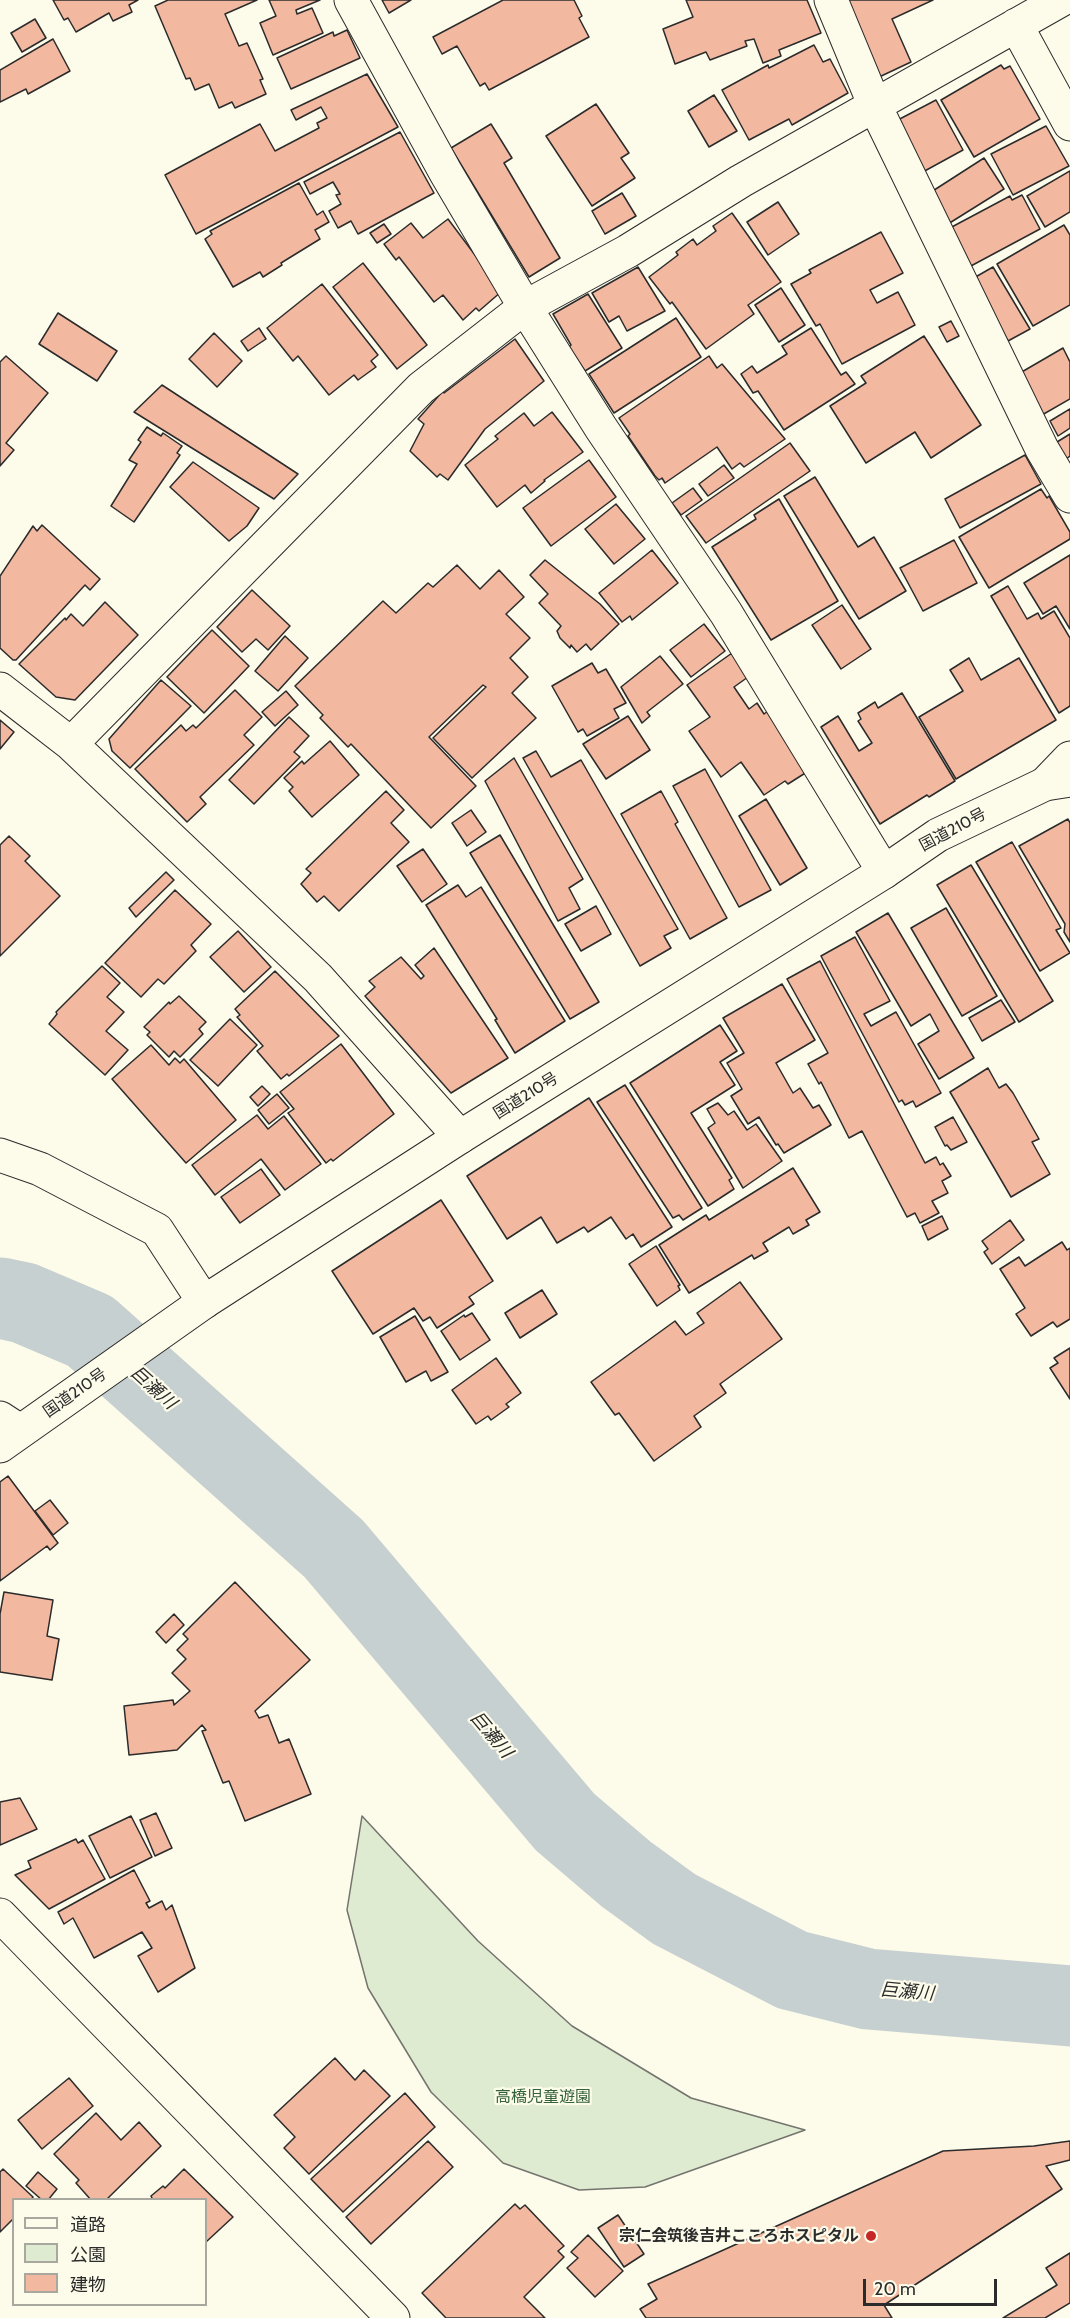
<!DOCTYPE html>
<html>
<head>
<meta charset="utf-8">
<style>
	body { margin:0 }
	#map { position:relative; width:1070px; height:2318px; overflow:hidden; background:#fdfbea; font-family:Cabin,"Noto Sans JP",sans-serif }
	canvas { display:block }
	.legend { position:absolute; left:12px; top:2198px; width:195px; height:108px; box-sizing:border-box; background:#fdfbea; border:2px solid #a9a89e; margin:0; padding:8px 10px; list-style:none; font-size:18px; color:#2b2b2b }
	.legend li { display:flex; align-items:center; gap:12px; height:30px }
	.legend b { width:30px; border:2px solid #a9a89e }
	.scale { position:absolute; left:863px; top:2279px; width:134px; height:27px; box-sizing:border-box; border:3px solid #2b2b2b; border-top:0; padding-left:8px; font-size:18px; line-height:21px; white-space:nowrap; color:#2b2b2b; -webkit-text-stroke:4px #fdfbea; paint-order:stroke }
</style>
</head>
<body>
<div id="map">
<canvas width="1070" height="2318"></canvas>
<ul class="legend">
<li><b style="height:8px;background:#fdfbea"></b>道路</li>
<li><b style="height:16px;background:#deebd1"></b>公園</li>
<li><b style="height:16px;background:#f2b8a0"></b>建物</li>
</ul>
<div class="scale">20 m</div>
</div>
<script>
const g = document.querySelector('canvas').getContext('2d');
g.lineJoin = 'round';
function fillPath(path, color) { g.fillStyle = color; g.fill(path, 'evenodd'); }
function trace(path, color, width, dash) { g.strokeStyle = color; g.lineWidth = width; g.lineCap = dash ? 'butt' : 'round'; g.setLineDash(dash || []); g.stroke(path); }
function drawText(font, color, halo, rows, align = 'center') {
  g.font = font + ' Cabin,"Noto Sans JP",sans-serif'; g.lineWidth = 4.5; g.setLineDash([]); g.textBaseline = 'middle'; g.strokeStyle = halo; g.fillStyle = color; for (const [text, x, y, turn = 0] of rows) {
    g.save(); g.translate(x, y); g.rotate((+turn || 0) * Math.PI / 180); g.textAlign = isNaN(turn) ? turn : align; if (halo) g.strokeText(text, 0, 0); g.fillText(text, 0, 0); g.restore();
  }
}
const green = new Path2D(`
	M362 1816 478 1941 572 2026 691 2098 805 2130 645 2187 579 2190 503 2163 431 2092 368 1988 347 1910Z`);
fillPath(green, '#deebd1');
trace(green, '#74746e', 1.5);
trace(new Path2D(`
	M0 1298 24 1303 90 1331 334 1549 565 1822 626 1874 674 1909 792 1970 868 1989 1070 2006`), '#c7d0d0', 81);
const building = new Path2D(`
	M53 0H138L129 5 132 12 113 21 109 13 76 32 68 18 64 20Z
	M168 0H257L225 14 239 46 247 43 263 79 260 80 266 94 235 108 232 102 219 108 209 84 195 90 190 78 186 79 155 6Z
	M269 0H320L296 10 297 14 312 8 323 33 273 55 260 23 276 16Z
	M382 0H411L389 13Z
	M503 0H574L582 16 579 18 589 37 489 90 485 83 480 86 457 46 442 54 433 37Z
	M686 0H807L821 33 779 50 781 56 763 63 754 39 745 41 747 46 710 60 706 52 675 64 663 29 693 17Z
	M845 0H933L892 19 911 62 877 78Z
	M35 19 46 38 22 52 11 33Z
	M347 30 360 58 291 89 277 58 333 32 334 36Z
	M53 39 70 71 28 94 26 89 0 102V70Z
	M814 45 823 62 830 59 848 93 792 125 789 119 749 140 722 90 768 65 769 68Z
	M1001 65 1004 69 1010 66 1040 119 974 157 941 100Z
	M367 74 398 127 196 234 165 175 260 124 275 151 319 128 317 123 327 118 321 107 296 120 291 110Z
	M714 95 737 131 709 147 688 111Z
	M936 100 963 150 921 173 894 122Z
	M596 104 629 153 621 158 635 178 592 206 546 136Z
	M491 124 512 158 504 163 560 258 529 277 451 148Z
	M1046 126 1069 166 1013 195 991 154Z
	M400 132 434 193 358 234 351 221 338 228 329 211 341 204 336 195 340 194 333 182 310 194 304 182Z
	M984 158 1004 189 948 224 928 194Z
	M1070 171V212L1045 227 1027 196Z
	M299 183 317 215 323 211 329 222 315 230 320 239 281 263 282 265 263 277 260 272 233 287 205 239 212 234 210 231Z
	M622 193 636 216 605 234 592 211Z
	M1022 195 1040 229 969 267 948 229 1010 196 1012 200Z
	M778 202 799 234 768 255 747 222Z
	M732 213 781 282 748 305 754 314 706 349 672 302 670 304 649 277 678 255 676 252 693 239 697 245 716 231 713 226Z
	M448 219 502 291 479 311 476 308 463 320 443 295 434 302 399 257 396 260 384 244 411 223 423 238Z
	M384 224 391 234 377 243 370 233Z
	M1064 225 1070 235V305L1033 326 997 264Z
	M881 232 903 273 870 290 877 303 898 292 915 325 842 364 820 324 816 326 791 284 811 273 809 270Z
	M363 263 427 345 397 369 333 287Z
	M638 267 665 311 627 331 619 316 609 322 592 293Z
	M993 267 1030 329 1008 341 972 279Z
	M322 284 378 355 371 361 376 367 358 380 354 375 329 395 298 356 293 361 267 328Z
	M781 288 805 325 779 342 755 305Z
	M588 294 622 348 585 371 569 347 571 345 553 314Z
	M58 313 117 351 97 381 39 344Z
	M676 318 701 357 614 413 589 374Z
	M951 321 959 336 947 342 939 327Z
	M259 328 266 339 248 351 241 341Z
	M811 328 841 375 846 372 855 384 784 430 758 391 753 393 741 374 752 366 757 373 787 354 782 346Z
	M214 333 242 361 217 387 189 359Z
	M924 336 981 425 931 458 915 432 866 463 830 406 866 383 861 376Z
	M515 339 544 381 485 429 448 480 440 474 437 477 410 451 424 424 418 419 443 391 444 393Z
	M1063 348 1070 362V399L1042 415 1020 373Z
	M6 356 48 393 6 443 14 450 0 466V362Z
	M709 356 717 368 722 364 785 439 744 467 740 463 732 469 717 447 665 483 662 478 659 480 655 476 628 436 630 434 619 418Z
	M162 385 298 474 274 499 134 412Z
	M1070 409V428L1058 436 1050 421Z
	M552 412 583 452 544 480 545 481 531 493 525 485 497 507 465 465 498 439 495 436 524 413 534 426Z
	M147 427 161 436 163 433 182 446 177 453 180 455 134 522 111 506 137 464 129 460 141 442 138 440Z
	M1070 434V456L1066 459 1057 442Z
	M790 443 810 471 706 543 686 516Z
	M1025 455 1041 484 960 528 945 499Z
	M589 460 616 497 551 546 523 508Z
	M193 462 259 508 247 526 229 541 170 487Z
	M724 465 734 478 708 496 699 484Z
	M815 477 858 547 874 537 906 591 859 619 784 496Z
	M693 488 702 500 681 515 672 503Z
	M1041 489 1047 498 1049 496 1070 532V539L989 588 959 537Z
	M779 499 838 601 771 640 712 547 756 519 754 515Z
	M616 504 645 539 614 564 585 529Z
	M42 525 100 579 90 590 85 585 16 660H13L0 648V576L33 526 37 531Z
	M954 540 977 583 923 611 900 568Z
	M652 550 678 583 632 620 630 616 622 622 599 593Z
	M1070 555V629L1056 606 1043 614 1024 583Z
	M545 560 600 604 619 624 591 650 586 644 577 652 571 645 570 648 560 638 557 631 561 626 539 603 548 594 530 575Z
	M457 565 480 589 499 570 524 597 506 614 530 638 510 658 528 677 512 693 536 718 472 778 433 738 486 687 483 685 429 737 476 786 431 828 351 744 348 747 320 718 323 715 295 686 383 601 396 613 428 583 433 587Z
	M1008 586 1027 619 1038 613 1041 619 1054 611 1070 638V706L1059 713 991 596Z
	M252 590 290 626 268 650 256 639 242 652 217 627Z
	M105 602 138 635 75 700 56 697 19 664 65 618 66 620 71 614 83 626Z
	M842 605 871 649 841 669 812 625Z
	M704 624 725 651 691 677 670 650Z
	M212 630 249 666 204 713 167 677Z
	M285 636 308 658 278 691 255 671Z
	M732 653 748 677 734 687 749 709 757 703 764 714 768 711 810 770 788 784 785 781 764 795 741 762 721 777 689 731 710 717 687 685Z
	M660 656 683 684 647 712 650 716 642 723 621 687Z
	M969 658 981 680 1019 658 1056 720 956 779 919 717 963 691 950 670Z
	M592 663 598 673 606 669 626 703 614 709 619 718 587 736 583 729 578 732 552 686Z
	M161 680 191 706 130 768 112 751 109 739Z
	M235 690 262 717 244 735 254 745 200 797 206 804 187 822 135 769 181 725 186 731 193 725 196 728Z
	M286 691 298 705 275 726 262 712Z
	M902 693 955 781 929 797 927 795 880 824 821 727 838 716 859 751 872 743 858 721 861 719 858 713 875 702 878 708Z
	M628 716 650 750 606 779 583 744Z
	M289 717 309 736 294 752 300 757 254 804 229 780Z
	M0 720 14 732 0 749Z
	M330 741 359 775 312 817 289 791 293 787 284 778 302 761 304 764Z
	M536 751 551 777 581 760 678 929 664 936 671 948 640 966 523 758Z
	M514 758 583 879 569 888 580 909 558 921 485 781Z
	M705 769 771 890 739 907 673 786Z
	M386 791 404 810 391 823 409 842 339 911 324 896 317 902 301 884 311 873 306 869Z
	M661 791 678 822 675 824 727 918 690 939 621 814Z
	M766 799 807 868 780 885 739 816Z
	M471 810 486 832 467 846 452 823Z
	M1068 819 1070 823V942L1064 932 1065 924 1019 846Z
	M500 835 599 1002 570 1019 470 853Z
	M9 836 30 856 25 861 60 896 0 956V845Z
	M1012 842 1061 928 1056 930 1070 953 1040 971 976 862Z
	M423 849 447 884 422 902 397 866Z
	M971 865 1053 1001 1019 1022 937 885Z
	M166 872 174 880 136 917 129 908Z
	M458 885 466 897 481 887 565 1021 515 1053 495 1020 497 1019 426 905Z
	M175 890 211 924 191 945 196 951 164 984 158 979 141 997 105 963Z
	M596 906 611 934 581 951 565 924Z
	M946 908 997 996 962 1016 911 928Z
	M888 913 974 1058 939 1079 918 1044 939 1031 930 1014 911 1026 856 932Z
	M238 931 271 967 244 992 210 957Z
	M855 937 890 1001 864 1014 871 1026 896 1012 941 1093 916 1107 913 1101 905 1105 902 1100 899 1102 821 956Z
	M434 948 508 1058 451 1093 365 996 375 987 369 981 401 957 421 979 424 976 415 965Z
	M820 961 925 1163 936 1157 940 1165 943 1163 951 1176 942 1181 948 1193 932 1201 939 1213 920 1223 915 1213 907 1217 862 1131 849 1138 821 1082 819 1084 808 1064 828 1053 787 979Z
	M102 966 120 983 107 997 124 1012 106 1031 128 1050 105 1075 49 1024 57 1014 56 1012Z
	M275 971 339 1036 289 1076 287 1074 281 1079 257 1051 263 1046 237 1017 240 1015 235 1009Z
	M782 984 815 1040 776 1063 793 1093 800 1088 813 1108 819 1105 831 1125 784 1153 778 1144 776 1145 759 1117 748 1124 731 1096 742 1089 727 1063 744 1053 723 1018Z
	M179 996 206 1022 199 1029 203 1034 180 1057 174 1051 169 1057 147 1035 150 1032 144 1027 169 1002 170 1004Z
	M1001 1000 1015 1022 982 1041 969 1018Z
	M230 1019 257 1045 218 1086 190 1060Z
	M720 1025 737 1051 720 1062 735 1085 691 1113 732 1178 729 1180 734 1189 708 1206 630 1083Z
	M341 1044 394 1114 333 1161 331 1159 326 1163 288 1113 294 1109 280 1092Z
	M151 1045 169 1065 175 1058 180 1063 184 1059 236 1120 186 1163 112 1079Z
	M988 1068 999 1088 1006 1084 1013 1093 1039 1139 1032 1142 1050 1174 1011 1197 950 1092Z
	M625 1085 702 1208 683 1220 679 1215 673 1218 597 1102Z
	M262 1086 270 1094 258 1106 250 1097Z
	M277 1094 289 1108 269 1124 258 1110Z
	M589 1098 672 1227 641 1247 633 1234 626 1239 611 1217 588 1232 584 1227 557 1243 541 1217 507 1239 467 1176Z
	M718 1103 728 1115 734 1111 747 1130 756 1124 782 1161 743 1188 708 1128 715 1123 707 1109Z
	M257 1115 268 1129 284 1116 321 1164 285 1190 261 1159 215 1195 192 1165Z
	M953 1117 967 1142 951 1150 947 1145 945 1146 935 1127Z
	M793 1168 820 1212 806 1220 809 1225 793 1234 789 1227 763 1243 768 1251 754 1259 752 1255 689 1293 659 1245 706 1215 709 1220Z
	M261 1169 280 1195 240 1223 221 1197Z
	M441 1200 493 1281 469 1297 474 1304 437 1328 430 1317 423 1321 414 1308 373 1334 332 1271Z
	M942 1216 948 1229 928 1240 922 1226Z
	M1010 1220 1024 1240 992 1264 984 1252 988 1249 982 1241Z
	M1062 1242 1067 1250 1070 1248V1319L1057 1327 1053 1322 1031 1336 1016 1314 1025 1308 1000 1269 1019 1257 1025 1266Z
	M656 1246 680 1285 678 1286 680 1290 657 1306 629 1264Z
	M740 1282 782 1339 720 1384 726 1393 694 1416 701 1427 654 1461 619 1413 615 1415 591 1382 675 1321 686 1335 704 1323 697 1313Z
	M542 1290 557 1314 520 1338 505 1313Z
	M472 1313 490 1340 460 1360 441 1331 464 1315 465 1317Z
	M415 1316 448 1372 431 1381 426 1371 406 1382 380 1337Z
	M1070 1348V1399L1050 1368 1058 1363 1054 1358Z
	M496 1358 521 1393 506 1404 509 1407 491 1420 488 1416 476 1424 452 1390Z
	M8 1476 58 1543 50 1550 47 1546 0 1581V1482Z
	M50 1500 68 1523 53 1535 35 1511Z
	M235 1582 310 1660 255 1711 259 1718 268 1715 279 1743 289 1739 311 1794 245 1821 229 1781 223 1783 202 1731 206 1730 202 1725 177 1750 129 1755 124 1706 173 1700 174 1705 190 1691 172 1673 186 1659 177 1650 188 1639 183 1634Z
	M4 1592 53 1600 47 1636 59 1639 52 1680 0 1672V1614Z
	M174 1614 184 1625 166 1643 156 1632Z
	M20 1798 37 1829 0 1845V1802Z
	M156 1813 172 1848 155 1856 140 1820Z
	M131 1816 152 1857 110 1878 89 1836Z
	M76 1839 78 1843 83 1840 105 1879 49 1909 15 1875 31 1868 28 1861Z
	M134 1870 150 1901 146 1903 149 1908 162 1901 166 1910 172 1905 195 1968 158 1992 138 1956 152 1948 142 1932 94 1958 73 1918 64 1924 58 1912Z
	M335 2058 355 2080 364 2070 390 2096 309 2174 284 2148 295 2137 274 2115Z
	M69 2078 93 2106 42 2149 18 2120Z
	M405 2093 435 2127 343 2212 311 2179Z
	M96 2113 121 2140 139 2122 161 2146 106 2200H91L76 2183 79 2180 54 2154Z
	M428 2141 453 2167 371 2244 346 2217Z
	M1070 2141V2160L1046 2166 1062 2189 884 2305 892 2318H646L640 2309 657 2299 648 2284 943 2151 1034 2146Z
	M3 2169 33 2197 31 2200H14V2218L0 2232V2172Z
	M184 2169 233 2217 206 2242V2200H153L151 2196 163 2186 165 2188Z
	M38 2172 57 2189 48 2200H42L26 2186Z
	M515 2204 520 2209 525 2205 564 2246 558 2251 564 2257 524 2297 545 2318H446L422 2293Z
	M618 2215 644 2254 624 2267 598 2228Z
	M588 2235 623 2271 595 2297 567 2268 578 2258 571 2252Z
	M1070 2253V2303L1045 2318H1003L1057 2285 1046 2268Z`);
fillPath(building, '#f2b8a0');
trace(building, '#2b2b2b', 1.5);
const street = new Path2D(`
	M351 0 446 173 525 307 601 428 726 613 884 872
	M831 0 875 106 1042 449 1070 496
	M1016 25 1070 124
	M0 689 71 744 318 978 460 1137
	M71 744 421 388 525 307 628 251 741 181 1061 0
	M1045 784 1070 758
	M0 1155 40 1169 157 1230 204 1302
	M0 1418 20 1431`);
const secondary = new Path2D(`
	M0 1915 393 2318`);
const highway = new Path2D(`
	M0 1446 204 1302 460 1137 884 872 938 835 1045 784 1070 780`);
trace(street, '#2b2b2b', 35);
trace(secondary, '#2b2b2b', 35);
trace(highway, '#2b2b2b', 35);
trace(street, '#fdfbea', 33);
trace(secondary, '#fdfbea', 33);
trace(highway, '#fdfbea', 33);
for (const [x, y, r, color] of [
	[871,2236,6,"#c62828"]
]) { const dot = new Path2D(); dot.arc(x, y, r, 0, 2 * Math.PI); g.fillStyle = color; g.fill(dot); trace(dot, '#fdfbea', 2); }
drawText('16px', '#2b2b2b', '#fdfbea', [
	["国道210号",953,830,-28],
	["国道210号",526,1096,-32],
	["国道210号",75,1393,-35]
]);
drawText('16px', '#34623c', '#fdfbea', [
	["高橋児童遊園",543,2097]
]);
drawText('bold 16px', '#2b2b2b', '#fdfbea', [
	["宗仁会筑後吉井こころホスピタル",859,2236]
], 'right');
drawText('italic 18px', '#2b2b2b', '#fdfbea', [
	["巨瀬川",153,1388,42],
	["巨瀬川",491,1735,50],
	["巨瀬川",907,1992,5]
]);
</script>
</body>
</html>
